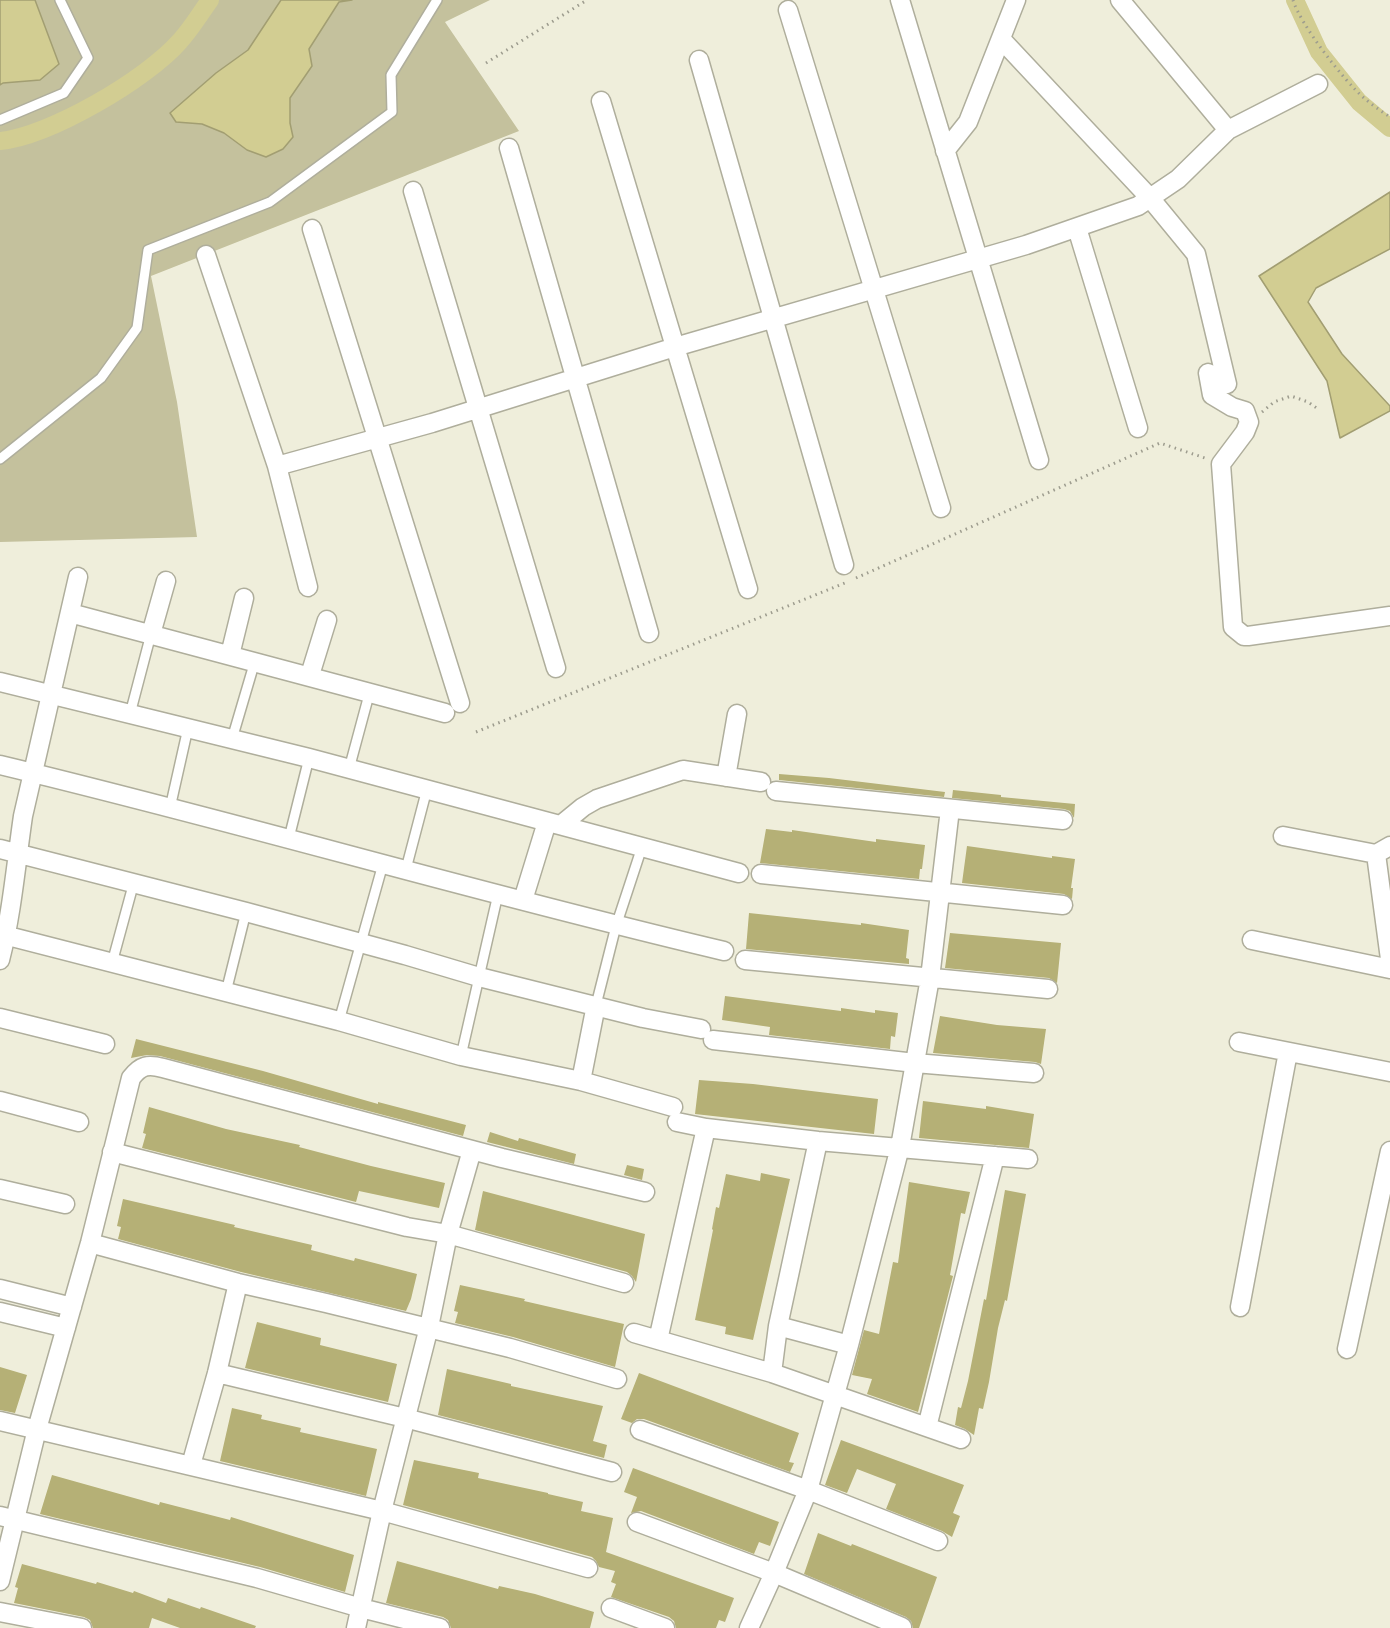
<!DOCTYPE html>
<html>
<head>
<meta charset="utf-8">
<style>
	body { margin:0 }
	canvas { display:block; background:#efeedb }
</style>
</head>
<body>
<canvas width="1390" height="1628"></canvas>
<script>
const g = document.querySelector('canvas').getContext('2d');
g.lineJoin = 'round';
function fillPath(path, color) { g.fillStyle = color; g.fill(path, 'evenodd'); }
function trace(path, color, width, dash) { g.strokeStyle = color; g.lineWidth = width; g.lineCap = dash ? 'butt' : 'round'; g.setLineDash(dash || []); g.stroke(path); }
fillPath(new Path2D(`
	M0 0H490L445 22 519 131 151 276 177 402 197 537 0 542Z`), '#c4c19d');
const water = new Path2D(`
	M0 0H35L59 64 40 80 3 83 0 85Z
	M281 0H352L339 2 309 49 312 66 290 98V123L293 137 283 149 266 157 247 150 224 133 202 124 176 122 170 113 216 73 248 50Z
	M1390 192V249L1316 288 1308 302 1342 354 1390 406V411L1340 438 1327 381 1259 276Z`);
fillPath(water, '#d2cd92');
trace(water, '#a29e72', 1.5);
trace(new Path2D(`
	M1295 0 1319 52 1359 102 1390 128
	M0 141C50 136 147 79 180 41 191 29 200 14 210 0`), '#d2cd92', 18);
fillPath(new Path2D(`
	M779 774 829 778 945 792 944 797 779 780Z
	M953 790 1001 795V797L1075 804 1074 818 1070 811 1064 809 952 798Z
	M766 829 792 832V830L876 842V839L925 845 922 869H920L919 879 760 863Z
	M967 846 1052 858V856L1075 859 1071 888H1073L1072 899 1064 894 962 883Z
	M749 913 861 925V923L909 930 906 958 909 959V964L746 949Z
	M950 933 1061 943 1057 983 1049 978 945 968Z
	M725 996 841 1011V1008L875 1013V1010L898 1013 895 1037 891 1036 890 1049 769 1035 770 1027 722 1020Z
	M940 1016 997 1025 1046 1029 1041 1064 1035 1062 933 1053Z
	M136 1039 263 1071 378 1104V1102L466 1125 463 1136 160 1056 147 1055 131 1058Z
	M699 1080 753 1084 878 1099 874 1134 695 1114Z
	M923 1101 986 1109V1106L1034 1114 1029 1148 919 1138Z
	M149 1107 226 1129 300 1145 299 1147 371 1166 445 1183 439 1208 359 1191 356 1202 142 1148 146 1134 143 1133Z
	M490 1132 518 1141 519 1138 576 1154 574 1164 487 1142Z
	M627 1165 644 1169 642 1180 624 1175Z
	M761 1173 790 1179 753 1340 725 1334 726 1327 695 1320 713 1230 712 1229 716 1207 719 1208 726 1174 760 1181Z
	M909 1182 970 1192 965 1214 961 1213 950 1275 953 1276 918 1412 867 1394 872 1379 852 1375 864 1330 879 1334 893 1262 898 1263Z
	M1005 1190 1026 1194 1007 1301 1005 1300 998 1328 989 1382 983 1409 979 1408 974 1435 965 1429 955 1425 958 1407 961 1408 968 1381 984 1299 986 1300Z
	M483 1191 645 1234 636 1282 632 1276 627 1272 475 1230Z
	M123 1199 235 1225 234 1227 312 1245 311 1250 354 1261 355 1258 417 1274 411 1299 406 1311 241 1272 118 1239 121 1227 117 1226Z
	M460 1285 525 1299 524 1301 624 1324 615 1367 513 1337 455 1323 458 1312 454 1311Z
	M257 1322 321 1338 320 1345 397 1364 388 1402 245 1368Z
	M0 1367 27 1375 15 1413 0 1410Z
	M447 1369 511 1384V1386L603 1406 593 1441 607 1445 604 1458 438 1415Z
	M639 1373 799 1433 789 1462 794 1463 790 1472 644 1419H637L632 1423 621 1419Z
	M232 1408 262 1415 261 1419 301 1428 300 1432 377 1449 366 1496 220 1461Z
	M841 1440 964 1485 953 1513 960 1516 952 1537 942 1531 886 1509 896 1484 857 1469 847 1493 825 1485Z
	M414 1460 479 1473 478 1478 548 1493V1494L583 1502 581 1511 613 1518 606 1552 734 1598 725 1622 719 1620 716 1628H676L674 1621 669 1617 611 1597 616 1584 611 1582 615 1571 599 1567 596 1561 592 1557 403 1505Z
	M633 1468 779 1522 770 1546 759 1542 754 1554 641 1511 631 1513 637 1497 624 1492Z
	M52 1475 159 1505 160 1502 230 1520 231 1517 354 1555 345 1592 260 1567 40 1514Z
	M818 1533 851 1546 852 1544 937 1577 919 1628H913L911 1621 906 1617 804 1574Z
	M397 1561 498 1589 499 1586 535 1594 594 1612 590 1628H451L448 1620 443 1617 386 1603Z
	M22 1564 96 1584 97 1582 133 1593 134 1591 166 1603 168 1598 200 1609 201 1607 256 1626 255 1628H180L152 1618 149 1628H93L90 1620 84 1617 14 1603 18 1588 15 1587Z`), '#b5b076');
const lane = new Path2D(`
	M0 120 64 93 88 58 60 0
	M0 459 101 378 137 328 148 250 270 202 392 112 391 75 437 0
	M130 714 151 634
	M232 739 255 661
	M349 769 370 691
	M170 808 188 728
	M289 838 309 758
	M406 869 427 789
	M112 963 134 882
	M226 992 246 912
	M596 1005 616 926 642 847
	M339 1021 383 864
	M461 1056 498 894`);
const street = new Path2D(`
	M900 0 1039 460
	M788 10 941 508
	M1001 39 1150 198 1196 254 1227 384
	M699 60 844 565
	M601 101 748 589
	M1228 130 1318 84
	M509 148 649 633
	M945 151 968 122 1016 0
	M413 191 556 668
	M1077 228 1138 428
	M312 229 460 703
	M206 255 277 466 308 587
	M1208 373 1212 395 1232 407 1245 411 1249 422 1245 432 1221 464 1233 627 1244 636H1248L1390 616
	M277 466 432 423 675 347 1026 245 1138 206 1178 179 1228 130 1120 0
	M70 613 445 713
	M151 634 166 581
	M230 655 244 598
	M310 675 327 620
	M0 682 309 758 739 873
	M0 765C242 823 481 894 724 951
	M726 777 737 714
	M776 791 1063 820
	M561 825 583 807 597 799 683 770 761 782
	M1283 836 1376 854
	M1390 846 1376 854 1390 959
	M0 849 246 912 405 955 479 977 643 1018 701 1029
	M761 874 1063 905
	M523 900 547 822
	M0 934 339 1021 461 1056 581 1081 673 1107
	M1252 940 1390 969
	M0 960C12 913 16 864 23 816L78 577
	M745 960 1048 989
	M0 1018 105 1044
	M713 1040 915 1063 1034 1073
	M1239 1042 1390 1072
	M581 1081 596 1005
	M0 1101 79 1122
	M677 1122 706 1128
	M112 1152 407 1227 448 1234 624 1283
	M0 1189 65 1204
	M90 1243 238 1283 326 1303 510 1348 617 1379
	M0 1289 72 1307
	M1240 1307 1288 1052
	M0 1312 66 1328
	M778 1326 849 1345
	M634 1333 772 1373 961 1439
	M658 1340 706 1128 818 1141 1028 1159
	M1347 1349 1390 1151
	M217 1373 405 1418 612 1472
	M772 1373 778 1326 818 1141
	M0 1421 382 1511 588 1568
	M927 1427 995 1156
	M640 1430 808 1490 938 1541
	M191 1465 217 1373 238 1283
	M0 1516 257 1578 361 1608 440 1628
	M637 1522 774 1573 902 1627
	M0 1581 37 1429 90 1243 131 1078C141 1065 148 1064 163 1068L502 1158 645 1192
	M611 1608 665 1628
	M0 1612 82 1628
	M356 1628 382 1511 429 1327 448 1234 472 1150
	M749 1628 774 1573 808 1490 849 1345 900 1147 930 978 950 809`);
trace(lane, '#afae9c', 12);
trace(street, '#afae9c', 21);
trace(new Path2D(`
	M1293 0C1300 24 1344 81 1364 98 1372 105 1381 111 1390 117
	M486 63 587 0
	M1262 412 1274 402 1291 396 1308 402 1318 409
	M856 578 1160 443 1205 458
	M476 732 845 583`), '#9d9c8e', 3, [1.5, 4.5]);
trace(lane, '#fff', 9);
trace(street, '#fff', 18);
</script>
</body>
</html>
